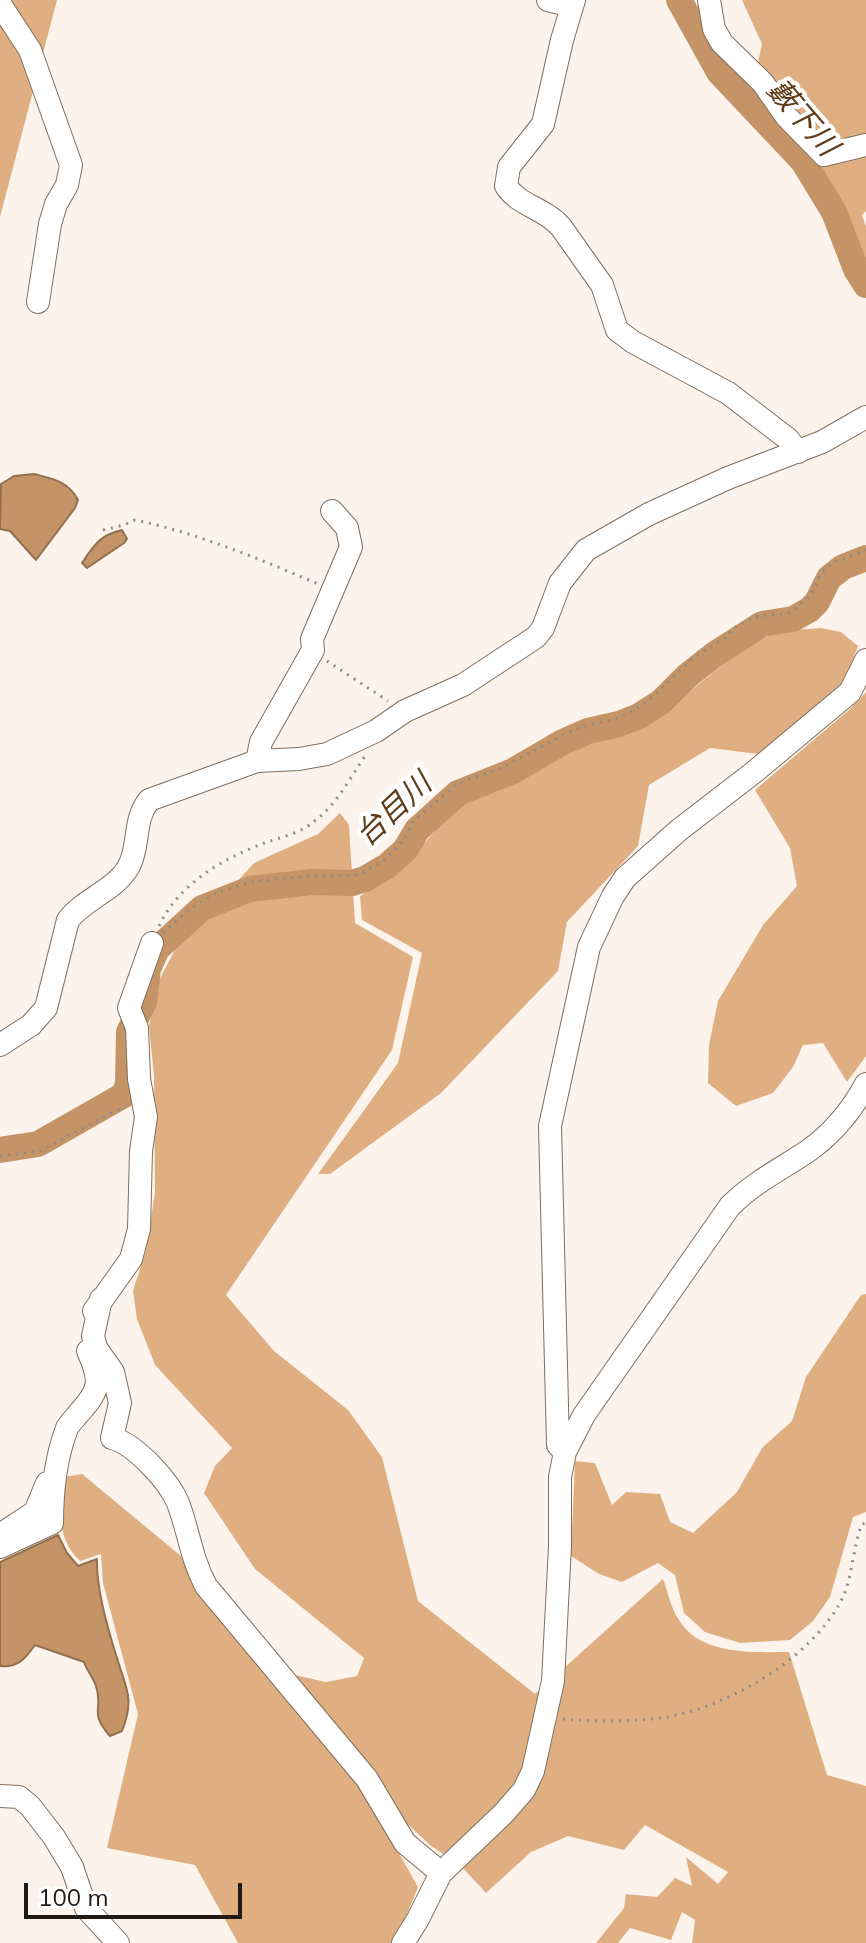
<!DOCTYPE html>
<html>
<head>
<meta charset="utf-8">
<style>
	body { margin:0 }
	#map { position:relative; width:866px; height:1943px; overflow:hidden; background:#fcf4ec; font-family:Mulish,sans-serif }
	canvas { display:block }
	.scale { position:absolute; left:24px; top:1883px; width:218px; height:36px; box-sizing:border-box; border:4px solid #211913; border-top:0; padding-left:10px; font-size:24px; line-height:28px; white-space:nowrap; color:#211913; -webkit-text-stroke:6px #fff; paint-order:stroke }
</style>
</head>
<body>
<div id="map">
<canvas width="866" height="1943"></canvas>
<div class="scale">100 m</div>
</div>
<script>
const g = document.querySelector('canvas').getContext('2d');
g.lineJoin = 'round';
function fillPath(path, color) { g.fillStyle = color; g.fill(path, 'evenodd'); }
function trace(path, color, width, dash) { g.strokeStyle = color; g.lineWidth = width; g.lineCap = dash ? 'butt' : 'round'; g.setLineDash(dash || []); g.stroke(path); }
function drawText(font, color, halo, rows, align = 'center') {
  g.font = font + ' Mulish,"Noto Sans JP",sans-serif'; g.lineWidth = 8; g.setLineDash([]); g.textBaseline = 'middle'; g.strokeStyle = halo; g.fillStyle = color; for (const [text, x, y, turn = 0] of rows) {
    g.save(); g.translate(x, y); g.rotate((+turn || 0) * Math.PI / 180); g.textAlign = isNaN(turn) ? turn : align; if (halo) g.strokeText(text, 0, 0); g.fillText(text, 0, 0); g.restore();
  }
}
fillPath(new Path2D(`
	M0 0H57L0 217Z
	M742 0H866V211L862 215 866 227V272L828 185 751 96 762 44Z
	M821 628 841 632 858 646 844 683 758 754 710 748 649 785 638 846 567 922 558 971 441 1093 330 1174H318L398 1063 422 953 362 920 360 896 396 874 458 806 584 746 651 723 743 648 779 631Z
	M866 692V1056L847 1082 823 1043 803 1045 793 1067 773 1093 736 1106 708 1083 709 1045 718 1001 763 925 797 886 790 848 755 790 850 709Z
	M340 813 349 825 355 923 413 957 392 1050 226 1295 274 1351 348 1410 382 1457 418 1601 535 1694 663 1579C668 1592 671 1609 679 1620 701 1656 753 1652 789 1652L827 1775 866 1786V1943H692L695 1920 682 1912 671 1940 630 1928 618 1943H596L624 1908 626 1894 657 1897 675 1878 692 1886 686 1857 718 1884 728 1872 645 1825 624 1850 568 1836 531 1852 486 1893 462 1867 430 1845 356 1776 418 1887 399 1934 392 1943H238L195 1865 107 1848 138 1714 103 1583 101 1554 80 1561C54 1536 62 1509 64 1477L82 1474 181 1556 195 1582 264 1668 326 1682 357 1676 364 1658 255 1569 204 1493 215 1466 232 1448 155 1365 137 1319 133 1291 146 1250 155 1192 154 1076 149 1026 158 982 175 950 254 863 318 834Z
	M866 1294V1512L853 1517 830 1597 813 1621 790 1640 740 1643 705 1632 684 1613 675 1575 658 1563 622 1582 599 1574 571 1556 575 1461 595 1463 612 1505 626 1492 660 1494 670 1522 693 1533 737 1492 762 1448 792 1421 806 1377 861 1295Z`), '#e0af81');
const water = new Path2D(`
	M34 474C53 479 68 481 78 500L75 508 36 560 10 531 0 529 1 484 14 476Z
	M122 530 127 539 124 543 87 568 82 563C94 545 100 535 122 530Z
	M58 1535 67 1553 78 1566 97 1559C96 1588 108 1630 117 1658 126 1689 135 1698 122 1731L110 1736C88 1711 104 1710 96 1686 93 1677 87 1671 84 1662L35 1645C25 1659 18 1668 0 1666V1562Z`);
fillPath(water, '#c49466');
trace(water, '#936f4d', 2);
trace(new Path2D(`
	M679 0 719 72 803 161 834 212 856 269 866 285
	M0 1150 38 1144 124 1095 128 1084 129 1032 144 1002 148 969 157 949 202 908 250 889 312 882 352 883 365 879 387 866 405 850 417 830 458 793 513 771 561 743 588 731 619 724 639 716 661 702 687 676 715 654 762 624 793 619 809 610 817 602 829 578 843 567 866 558`), '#c49466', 26);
const minor = new Path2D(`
	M548 0 572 6
	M574 0 562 40 543 124 509 167 506 186C518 205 546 209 561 227L602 285 617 330 633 342 728 393 788 439 798 452
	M709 0 714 29 722 43 763 83 786 116 824 155 866 145
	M0 4 30 50 71 165 67 185 56 204 50 224 38 302
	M257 761 261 742 313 650 312 639 351 547 347 528 332 511
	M0 1045 31 1025 46 1008 68 920C85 898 115 891 129 866 140 845 133 820 149 800L257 761 299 759 327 754 376 731 405 711 463 685 536 637 543 628 560 583 586 550 649 514 728 478 822 442 866 417
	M101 1299 93 1336 96 1348 113 1372 120 1403 112 1438C135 1444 169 1481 178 1503 189 1532 191 1558 206 1586L367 1779 405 1843 441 1873
	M94 1311 131 1259 139 1229 141 1151 146 1117 139 1079 137 1028 129 1008 152 943
	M565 1452 558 1445 550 1126 589 947 613 896 625 878 679 830 753 773 850 692 866 660
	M3 1533 35 1512 47 1483
	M0 1547 52 1523C52 1492 56 1457 67 1428 70 1423 75 1418 79 1413 101 1389 101 1380 88 1351
	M0 1796 19 1797 30 1806 54 1837 72 1867 86 1908 118 1943
	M403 1943 418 1919 441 1873 503 1814 524 1790 533 1771 553 1681 560 1546V1477L565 1452 584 1415 730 1206C753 1183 781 1169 808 1151 832 1134 852 1110 866 1084`);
trace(minor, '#806e5d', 24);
trace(new Path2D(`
	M103 530 124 525 135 520C197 533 260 559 318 584
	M327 661 388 701
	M159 926C179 883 224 858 267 842 282 837 300 833 312 823 335 807 349 780 365 756
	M163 933 190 909 218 892 250 882 308 876 359 875 385 859 404 840 414 820 460 782 499 769 575 729 621 717 647 702 694 657 727 637 732 629 754 617 789 613 811 595 821 573 834 562 866 550
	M0 1156 40 1151 125 1106
	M563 1719C597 1722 632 1722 667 1717 730 1706 811 1658 841 1601 853 1578 852 1549 862 1524L866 1523`), '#928a83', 3, [2, 6]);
trace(minor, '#fff', 22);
drawText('italic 30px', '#5f3d1a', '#fff', [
	["藪下川",802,118,49],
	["台目川",394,810,-43]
]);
</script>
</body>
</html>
